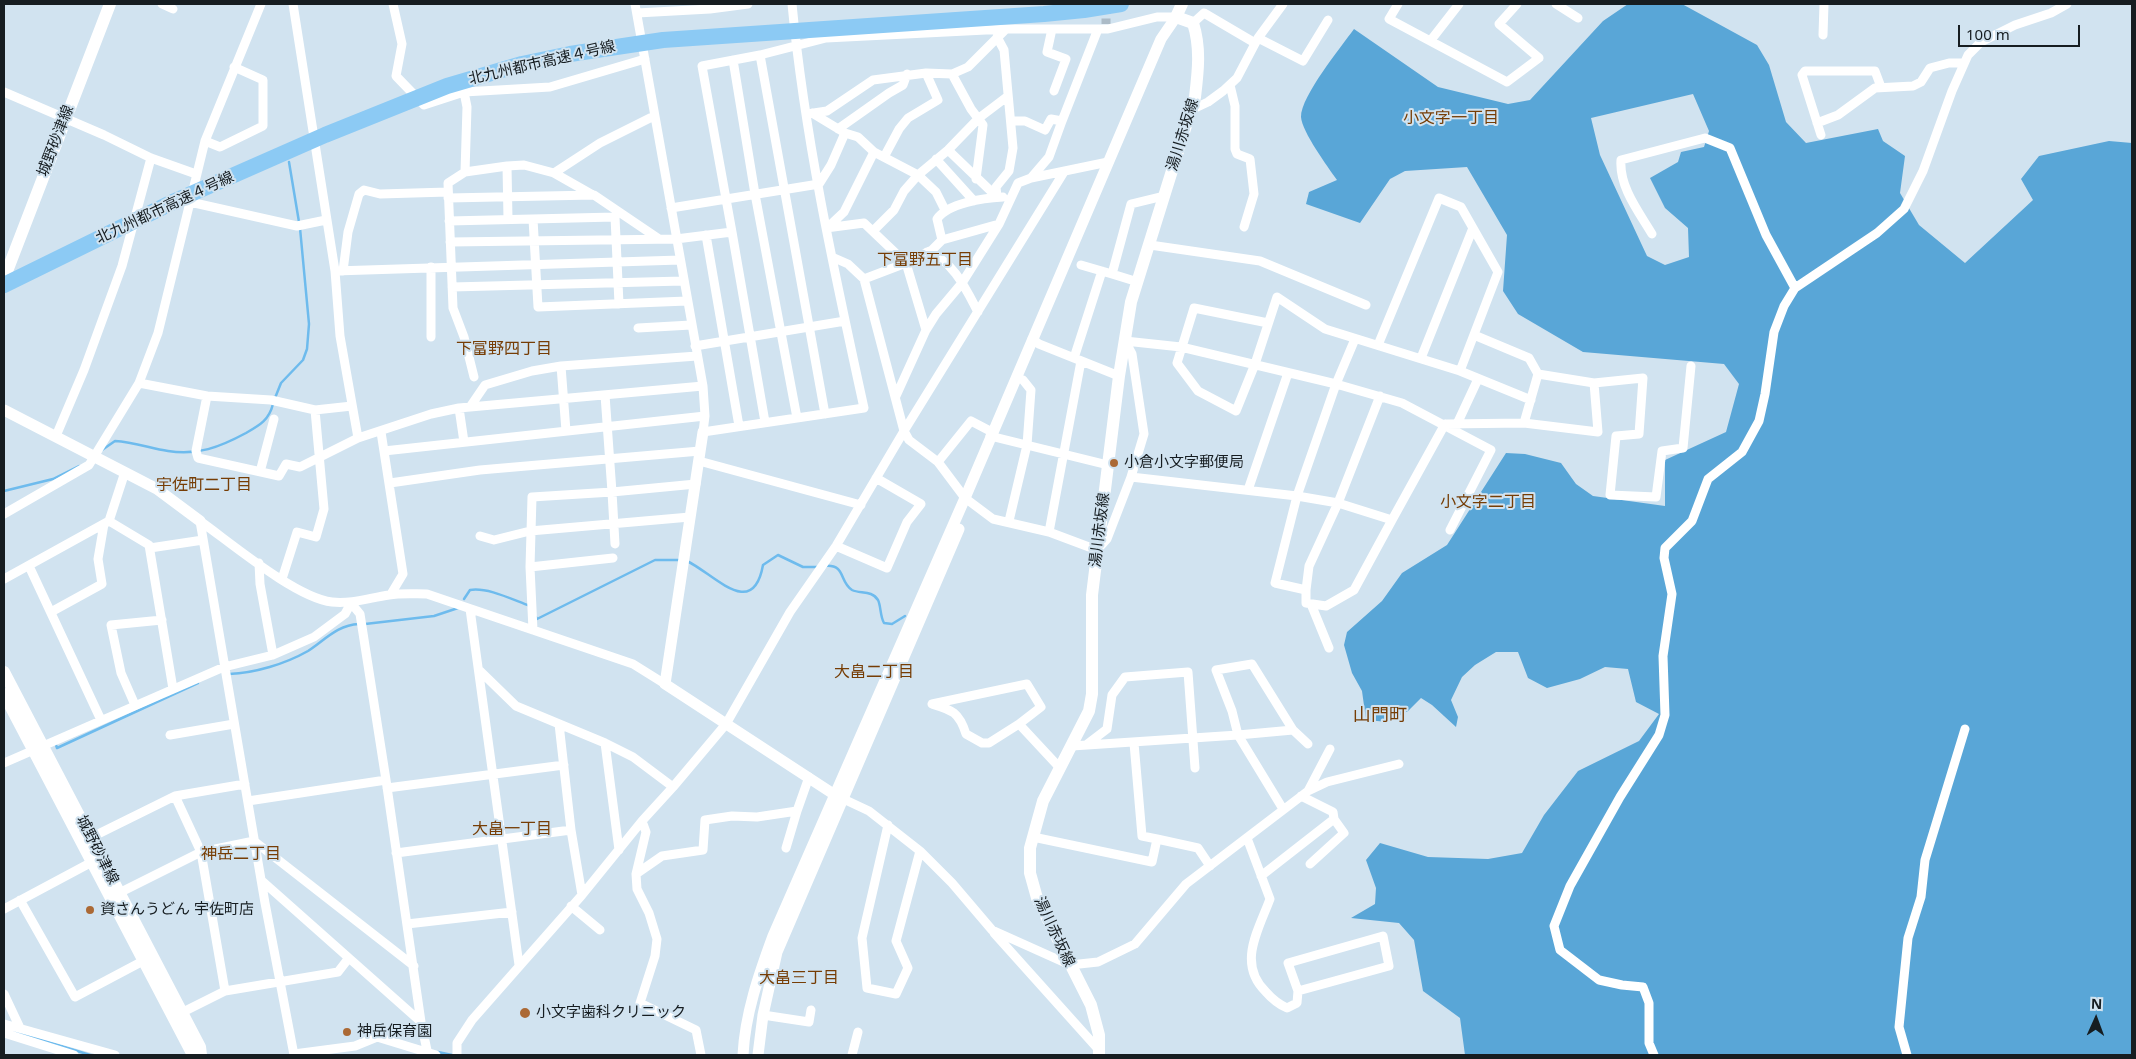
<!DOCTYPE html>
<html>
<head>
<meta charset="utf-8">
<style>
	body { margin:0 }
	#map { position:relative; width:2136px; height:1059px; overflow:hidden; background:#d1e3f0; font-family:"Noto Sans",sans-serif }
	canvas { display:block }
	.frame { position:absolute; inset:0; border:5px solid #161d21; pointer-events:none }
	.north { position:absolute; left:2071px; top:994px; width:50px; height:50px; -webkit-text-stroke:4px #d1e3f0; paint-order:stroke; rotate:2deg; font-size:14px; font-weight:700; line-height:20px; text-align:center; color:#161d21 }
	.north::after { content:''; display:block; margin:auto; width:18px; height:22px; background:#161d21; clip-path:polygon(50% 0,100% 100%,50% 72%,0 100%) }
	.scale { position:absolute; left:1958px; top:25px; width:122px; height:22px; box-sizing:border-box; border:2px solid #161d21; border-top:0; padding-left:6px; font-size:15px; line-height:18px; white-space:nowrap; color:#161d21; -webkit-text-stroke:4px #d1e3f0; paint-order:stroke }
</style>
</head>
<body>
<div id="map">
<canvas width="2136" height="1059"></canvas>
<div class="frame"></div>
<div class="north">N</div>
<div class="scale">100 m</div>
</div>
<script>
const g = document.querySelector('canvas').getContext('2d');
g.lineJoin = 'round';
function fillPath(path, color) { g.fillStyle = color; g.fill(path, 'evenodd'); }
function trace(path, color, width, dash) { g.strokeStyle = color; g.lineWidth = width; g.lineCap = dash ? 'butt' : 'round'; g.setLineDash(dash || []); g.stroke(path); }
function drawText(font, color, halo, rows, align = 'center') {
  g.font = font + ' "Noto Sans","Noto Sans JP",sans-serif'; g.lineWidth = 4; g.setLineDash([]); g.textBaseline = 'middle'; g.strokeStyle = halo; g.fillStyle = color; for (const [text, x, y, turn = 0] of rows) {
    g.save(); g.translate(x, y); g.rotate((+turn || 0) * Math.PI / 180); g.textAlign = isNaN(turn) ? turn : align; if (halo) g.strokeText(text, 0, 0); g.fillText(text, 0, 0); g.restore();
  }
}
fillPath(new Path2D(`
	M1628 4H1682L1757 45 1769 65 1786 122 1806 143 1878 129 1883 141 1905 156 1900 193 1919 225 1965 263 2033 200 2021 179 2039 156 2109 141 2132 143V1055H1465L1460 1018 1423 991 1414 940 1399 923 1351 918 1375 904 1376 888 1366 860 1380 843 1428 857 1488 859 1522 853 1544 815 1578 771 1639 741 1659 714 1636 702 1628 669 1605 667 1580 679 1547 688 1528 678 1518 652H1496L1475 665 1462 677 1451 700 1458 717 1456 727 1432 705 1421 698 1408 711 1388 722 1366 720 1362 691 1352 673 1344 645 1347 632 1382 601 1402 573 1447 545 1506 453 1525 454 1561 463 1576 484 1593 496 1665 506V460L1726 432 1739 384 1724 364 1583 352 1518 314 1503 291 1507 235 1467 167 1405 171 1390 179 1360 223 1306 204 1309 192 1337 180C1328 167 1302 132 1301 117 1301 96 1341 47 1354 29L1438 87 1508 104 1530 100 1603 21ZM1693 94 1709 131 1704 147 1681 152 1678 162 1650 178 1665 208 1688 228 1689 257 1665 265 1647 256 1600 155 1591 118Z`), '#59a6d7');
trace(new Path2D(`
	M289 162 299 222
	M275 398 281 383 303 360 307 349 309 324 300 228
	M102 450 115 441C133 442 150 448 168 451 197 456 220 447 246 433 260 425 269 420 273 404
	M4 491 53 479 79 466
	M687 561C714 574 753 621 763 565L778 555 803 567H819
	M825 566C846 564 839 582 852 590 860 594 872 590 878 600 881 606 880 616 884 623L892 624 905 616
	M464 599 470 590C488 587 513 600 530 606
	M536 617 537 619 655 560H679
	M365 624 434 616 458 608
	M229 674C255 673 285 664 308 651 325 640 337 625 359 624
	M56 745 57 748 198 683
	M13 1031 90 1055
	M438 1052 452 1055`), '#6ebbed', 2.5);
trace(new Path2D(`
	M1106 5V24`), '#acbbc7', 9, [9, 4.5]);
trace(new Path2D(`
	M162 4 173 9
	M293 4 335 271 340 336 358 438
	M393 4 402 44 396 76 424 105 464 92 550 87 645 59
	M635 4 703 386 705 416 703 432 864 408C835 275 805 140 792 4
	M1398 4 1389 19 1507 82 1539 58 1499 24 1517 4
	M1556 4 1578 18
	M637 13 710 9 748 4
	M1193 23 1204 13 1255 43
	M1052 29 1047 52 1066 59 1054 91
	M1823 35 1824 4
	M1258 38 1303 61 1328 20
	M1431 40 1459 4
	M760 55 825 414
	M733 60 755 194 797 418
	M952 74 971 109 983 125 976 179
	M1230 85 1235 106V149L1237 154 1250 159 1254 194 1244 227
	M4 92 104 135 151 158 196 174
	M464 92 467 107 465 172
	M1191 110 1208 102 1223 91 1237 78 1258 38 1283 4
	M812 113 845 133 858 137 874 152 918 175 936 192 945 210
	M807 114 827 111 873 80 926 73 952 74 968 67 1006 29H1108L1157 17H1176
	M1012 121H1025L1045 130 1051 119 1062 121 1098 29
	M1817 123 1838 115 1875 88 1913 86 1921 82 1930 68 1949 63H1964
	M838 129 889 93 903 85 907 74
	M1821 135 1802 75 1805 71H1875L1881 87
	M205 141 220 147 263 126V80L234 67
	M948 150 997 197
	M884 157 899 129 908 118 938 100 926 73
	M936 159 974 201
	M507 166 508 219
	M554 173 591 194
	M1031 178 1049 157 1062 121
	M997 197 996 187 1009 171 1013 148 1004 50 997 37
	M448 198 594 195 659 239
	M190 202 297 226 326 220
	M671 208 819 184 831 165 845 133
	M533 219 538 307 687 301
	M449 221 615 217 619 304
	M826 228 864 223 906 263 926 330
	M827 228 844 212 874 152
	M873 231 894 210 904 191 918 175 948 150 979 118 1008 96
	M732 232 765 422
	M1652 234C1639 212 1619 187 1621 160L1705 138 1730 148 1766 235 1795 288
	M706 235 739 426
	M942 240 937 219C948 203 984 198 1003 197
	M450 242 676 239 732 232 702 66 760 55 826 38 1006 29
	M1150 245 1260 261 1366 305
	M927 252C953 260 966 289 978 312
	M832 257 848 264 864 279 904 431 909 440 938 462 965 498 993 519 1049 532 1097 550 1107 539 1131 477 1297 496 1338 503 1392 520 1445 424
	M1081 265 1112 274 1131 204 1164 196
	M335 271 680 260
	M343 271 348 232 359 194 364 190 380 194 448 192
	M1112 274 1138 282
	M864 279 906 263 932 250 942 240 999 224
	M452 287 683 281
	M1268 323 1194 308 1177 363 1198 391 1236 411 1255 364 1277 297 1325 329 1460 371 1531 400
	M638 328 691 325
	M1474 335 1529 358 1538 374
	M431 337V267
	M1032 339 1039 344 1119 376
	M1355 339 1336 384 1297 496 1275 583 1306 590 1309 566 1338 503 1380 396
	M1125 341 1181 347 1336 384 1402 403 1491 450 1450 530
	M1125 341 1132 354 1144 434 1131 477
	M1378 345 1439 198 1461 207 1498 272 1460 371
	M695 346 845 321
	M1074 358 1102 271
	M1421 358 1473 228
	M561 366 566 431
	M474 377 464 337 453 308 448 183 465 172 507 166 524 165 554 173 600 143 654 116
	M139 383 207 396 271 400 315 410 352 406
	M207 396 196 451 198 458 279 476 286 464 300 467 358 438 431 414 459 408 703 386
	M896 396 926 330 936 314 962 283 999 224 1018 183 1031 178 1108 162
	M470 407 485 385 532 371 561 366 697 356
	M459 408 464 442
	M1524 423 1538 374 1594 383 1643 378 1639 434 1616 436 1610 495 1656 497 1662 451 1683 448 1691 366
	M1446 424 1524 423 1598 432 1594 383
	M1457 424 1478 379
	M381 432 403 574 391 594
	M56 436 84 370 122 266 151 158
	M990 436 1108 465
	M384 451 705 416
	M699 461 861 505
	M938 462 971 421 992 432
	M260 472 274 419
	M390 483 480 470 700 451
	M1248 490 1288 373
	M4 514 89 465 139 383 158 333 205 141 261 4
	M109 521 149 545 173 689
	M200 521 265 903 294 1055
	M200 521C231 543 296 598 332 602 352 604 369 598 389 595 401 593 414 594 427 594L633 664 665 684
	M1009 521 1027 445 1031 390 1023 380
	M1049 532 1081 361
	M480 536 494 540 530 531 690 517
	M615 544 612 492 696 484
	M836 546 887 568 907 522 921 504 876 478
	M150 548 203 540
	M259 563 260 584 273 655
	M29 566 101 720
	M530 567 613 558
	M4 579 109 521 125 472
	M282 579 297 532 316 537 324 509 315 410
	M1306 590V603L1326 606 1354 590 1392 520
	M351 603 360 614 386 780 421 1022 428 1055
	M1311 604 1329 648
	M470 609 519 965
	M51 612 102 584 98 559 104 524
	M533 630 530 567 532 497 612 492 605 395
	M1252 664 1293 730 1238 735 1232 711 1216 670Z
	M479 670 516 706 605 743 633 757 673 787
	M135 705 121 673 111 625 162 620
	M559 724 571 830 582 895
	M1019 724 989 743H982L966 734C959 712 952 710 932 704L1027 684 1041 707 1019 724 1059 767
	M1293 730 1308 744
	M170 735 234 724
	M605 743 619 850
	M1134 743 1142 836 1157 839
	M1086 745 1107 729 1112 695 1125 677 1188 672 1195 768
	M1072 746 1238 735 1283 809
	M4 763 224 667 273 655 314 637 345 614 351 603
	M387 788 564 765
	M1308 791 1330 749
	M175 796 201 852 225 991
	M837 796 869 811 920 851 952 883 992 930 1070 965 1098 962 1135 944 1186 884 1308 791 1327 782 1399 764
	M1301 796 1333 812 1334 819 1344 833 1310 864
	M248 801 386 780
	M797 811 809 777
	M642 821 646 832 636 874 637 889 649 913 657 939 655 956 640 1003 696 1030 701 1055
	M888 825 862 938 867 988 896 994 908 968 896 941 920 851
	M1033 837 1152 862 1157 839 1198 848 1210 866
	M90 838 175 796 245 784
	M1247 838 1270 899C1258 931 1237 964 1266 992 1273 1000 1278 1004 1287 1008L1297 1003 1298 991
	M396 853 571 830
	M636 874 662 856 703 850 705 820 732 816 757 817 797 811 786 848
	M1261 876 1334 819
	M261 880 421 1022
	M119 893 201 852 254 841 414 966
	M20 900 75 997 143 961
	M571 906 600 930
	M4 909 92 862
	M407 924 512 912
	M994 933 1099 1050
	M1383 936 1389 966 1298 991 1288 963Z
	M4 994 20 1028
	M181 1013 225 991 338 972 348 959
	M763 1015 809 1022 811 1010
	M4 1024 115 1055
	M4 1033 74 1055
	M294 1054 355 1046 377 1037 436 1055
	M457 1055V1043L472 1020 582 895 642 821 673 787 726 724 790 612 836 546 904 431 1064 172
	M852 1055 858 1032
	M1654 1055 1649 1043V1003L1643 987 1622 985 1599 980 1560 950 1554 926 1570 886 1620 797 1659 735 1665 715 1663 656 1672 594 1664 558 1665 548 1692 521 1708 479 1742 452 1759 421 1765 394 1774 332 1784 306 1795 288 1877 233 1904 209 1923 171 1952 91 1968 55 1981 42 2015 25 2051 13 2067 4
	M1907 1055 1899 1027 1908 938 1921 897 1925 860 1965 729`), '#fff', 9);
trace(new Path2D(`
	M4 410 157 489 200 521
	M703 432 665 684 835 795
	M743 1055C745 1014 759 974 773 936L965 498 1161 39 1176 17
	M758 1055 763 1015 777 952 959 529`), '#fff', 11);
trace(new Path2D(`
	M4 279 110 4
	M4 672 200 1047 201 1055
	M4 694 193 1055
	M1099 1055V1035L1091 1005 1037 898 1030 873V848L1043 801 1089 711 1092 694V595L1119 376 1131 302 1195 97C1198 72 1201 48 1193 23L1176 17 1182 4`), '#fff', 12);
trace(new Path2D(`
	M4 285 175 201 325 135 447 86 522 64 570 54 663 40 1044 14 1084 10 1121 4`), '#8ccaf4', 16);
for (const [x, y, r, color] of [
	[1114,463,5,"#ab6935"],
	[90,910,5,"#ab6935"],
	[525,1013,6,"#ab6935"],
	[347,1032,5,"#ab6935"]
]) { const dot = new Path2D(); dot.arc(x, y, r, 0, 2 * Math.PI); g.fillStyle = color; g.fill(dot); trace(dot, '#d1e3f0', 2); }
drawText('15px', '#161d21', '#d1e3f0', [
	["北九州都市高速４号線",542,63,-13],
	["湯川赤坂線",1183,135,-73],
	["城野砂津線",56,141,-69],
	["北九州都市高速４号線",165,208,-25],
	["湯川赤坂線",1100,530,-83],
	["城野砂津線",97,850,63],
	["湯川赤坂線",1054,932,65]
]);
drawText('15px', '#161d21', '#d1e3f0', [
	["小倉小文字郵便局",1124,463],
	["資さんうどん 宇佐町店",100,910],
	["小文字歯科クリニック",536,1013],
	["神岳保育園",357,1032]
], 'left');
drawText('16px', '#763d05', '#d1e3f0', [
	["小文字一丁目",1451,118],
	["下富野五丁目",925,260],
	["下富野四丁目",504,349],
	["宇佐町二丁目",204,485],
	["小文字二丁目",1488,502],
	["大畠二丁目",874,672],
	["大畠一丁目",512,829],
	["神岳二丁目",241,854],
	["大畠三丁目",799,978]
]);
drawText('18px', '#763d05', '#d1e3f0', [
	["山門町",1380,716]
]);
</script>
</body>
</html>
